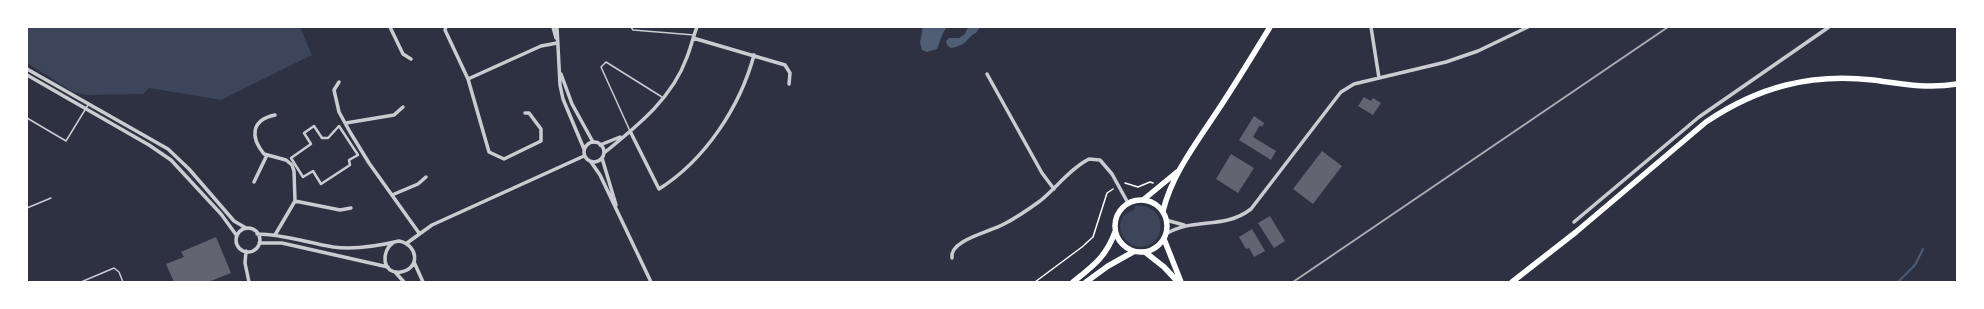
<!DOCTYPE html>
<html>
<head>
<meta charset="utf-8">
<style>
	body { margin:0 }
	#map { position:relative; width:1984px; height:309px; overflow:hidden; background:#2d3142; font-family:"Noto Serif",serif }
	canvas { display:block }
	.frame { position:absolute; inset:0; border:28px solid #fff; pointer-events:none }
</style>
</head>
<body>
<div id="map">
<canvas width="1984" height="309"></canvas>
<div class="frame"></div>
</div>
<script>
const g = document.querySelector('canvas').getContext('2d');
g.lineJoin = 'round';
function fillPath(path, color) { g.fillStyle = color; g.fill(path, 'evenodd'); }
function trace(path, color, width, dash) { g.strokeStyle = color; g.lineWidth = width; g.lineCap = dash ? 'butt' : 'round'; g.setLineDash(dash || []); g.stroke(path); }
fillPath(new Path2D(`
	M27 27H300L312 55 221 100 149 88 143 94 85 95 73 92 27 63Z
	M1135 206C1166 201 1170 245 1141 247 1135 247 1129 244 1125 239 1119 232 1119 224 1123 216L1135 209Z`), '#3c4559');
fillPath(new Path2D(`
	M923 27H947L943 33 937 49 927 52 922 50 920 42Z
	M968 27H980L976 33C968 35 968 46 951 48L947 45 946 41 949 38H959L965 34Z`), '#4f5d75');
trace(new Path2D(`
	M1898 282 1915 265 1923 249`), '#4f5d75', 2);
fillPath(new Path2D(`
	M1364 97 1371 101 1373 98 1381 103 1373 115 1358 106Z
	M1254 116 1264 123 1262 127 1260 125 1253 137 1276 151 1271 160 1239 140Z
	M1322 151 1342 166 1313 204 1293 189Z
	M1231 154 1254 168 1238 193 1216 179Z
	M1270 216 1285 241 1274 248 1258 223Z
	M1252 229 1265 251 1254 257 1249 248 1246 249 1239 237Z
	M216 237 231 273 208 282H174L166 264 184 257 181 252Z`), '#626471');
trace(new Path2D(`
	M1125 183 1138 187 1150 182 1153 183
	M1035 282 1082 247 1093 237 1107 193 1113 189`), '#fff', 1.5);
trace(new Path2D(`
	M631 27 633 30 694 35
	M27 118 66 141 88 105
	M630 131 601 67 606 62 662 97
	M27 208 51 198
	M81 282 114 268 119 272 123 282`), '#caccd0', 1.5);
trace(new Path2D(`
	M314 126 322 138H328L339 126 358 155 349 160 350 165 321 184 313 171 303 177 291 158 311 144 304 133Z`), '#caccd0', 2.5);
trace(new Path2D(`
	M390 27 403 54 411 59
	M446 27 445 30 468 79
	M553 27 556 38
	M557 27 560 85 563 99 584 149
	M1371 27 1379 78
	M693 38 785 65 790 73 789 84
	M27 69 168 149 189 169 234 221 246 228
	M561 74 572 104 593 142
	M987 74 1042 173 1054 189
	M27 75 149 145 171 160 221 214 237 236
	M339 82 334 90 339 112 350 132 369 163 419 233
	M525 113H529L541 129V141L504 159 489 152 468 79 541 46 557 43
	M275 115C251 120 250 137 264 154L286 160 292 165 294 171 295 201 275 235
	M346 123 394 115 403 107
	M630 131 659 189C705 160 740 107 754 55
	M584 152a10 10 0 1 1 20 0a10 10 0 1 1-20 0Z
	M600 145 620 137
	M604 153C637 126 672 99 687 57 691 47 693 37 697 27
	M602 158 616 205
	M591 162 600 175 651 282
	M254 182 267 155
	M392 195 418 184 426 177
	M295 201 340 210 351 208
	M1166 220 1184 225
	M1574 222 1699 117 1829 27
	M236 240a12 12 0 1 1 24 0a12 12 0 1 1-24 0Z
	M257 234C283 234 308 243 333 247 355 250 378 246 399 241 419 245 420 269 401 272 382 275 380 251 394 242
	M1166 234C1193 217 1224 230 1251 209L1337 97 1341 92 1354 84 1446 62 1478 51 1528 27
	M259 243H282L388 267
	M407 243 432 225 584 156
	M246 251 245 263 249 282
	M952 258C949 240 990 232 1004 224 1016 218 1029 209 1040 201 1056 188 1071 168 1089 159L1100 160 1112 174 1128 203
	M414 262 423 282
	M395 272 404 282`), '#caccd0', 3.5);
trace(new Path2D(`
	M1115 226a26 26 0 1 1 52 0a26 26 0 1 1-52 0Z
	M1143 200 1177 172
	M1163 211C1172 174 1197 142 1218 110 1236 83 1253 55 1270 27
	M1164 239 1181 282
	M1145 252 1164 267 1178 282
	M1073 282C1093 266 1106 257 1115 232
	M1086 282 1108 266 1133 252
	M1512 282 1576 232 1706 122C1758 87 1810 73 1873 80 1902 84 1928 89 1957 84`), '#fff', 5.5);
trace(new Path2D(`
	M1293 282 1668 27`), '#abadb3', 2);
</script>
</body>
</html>
